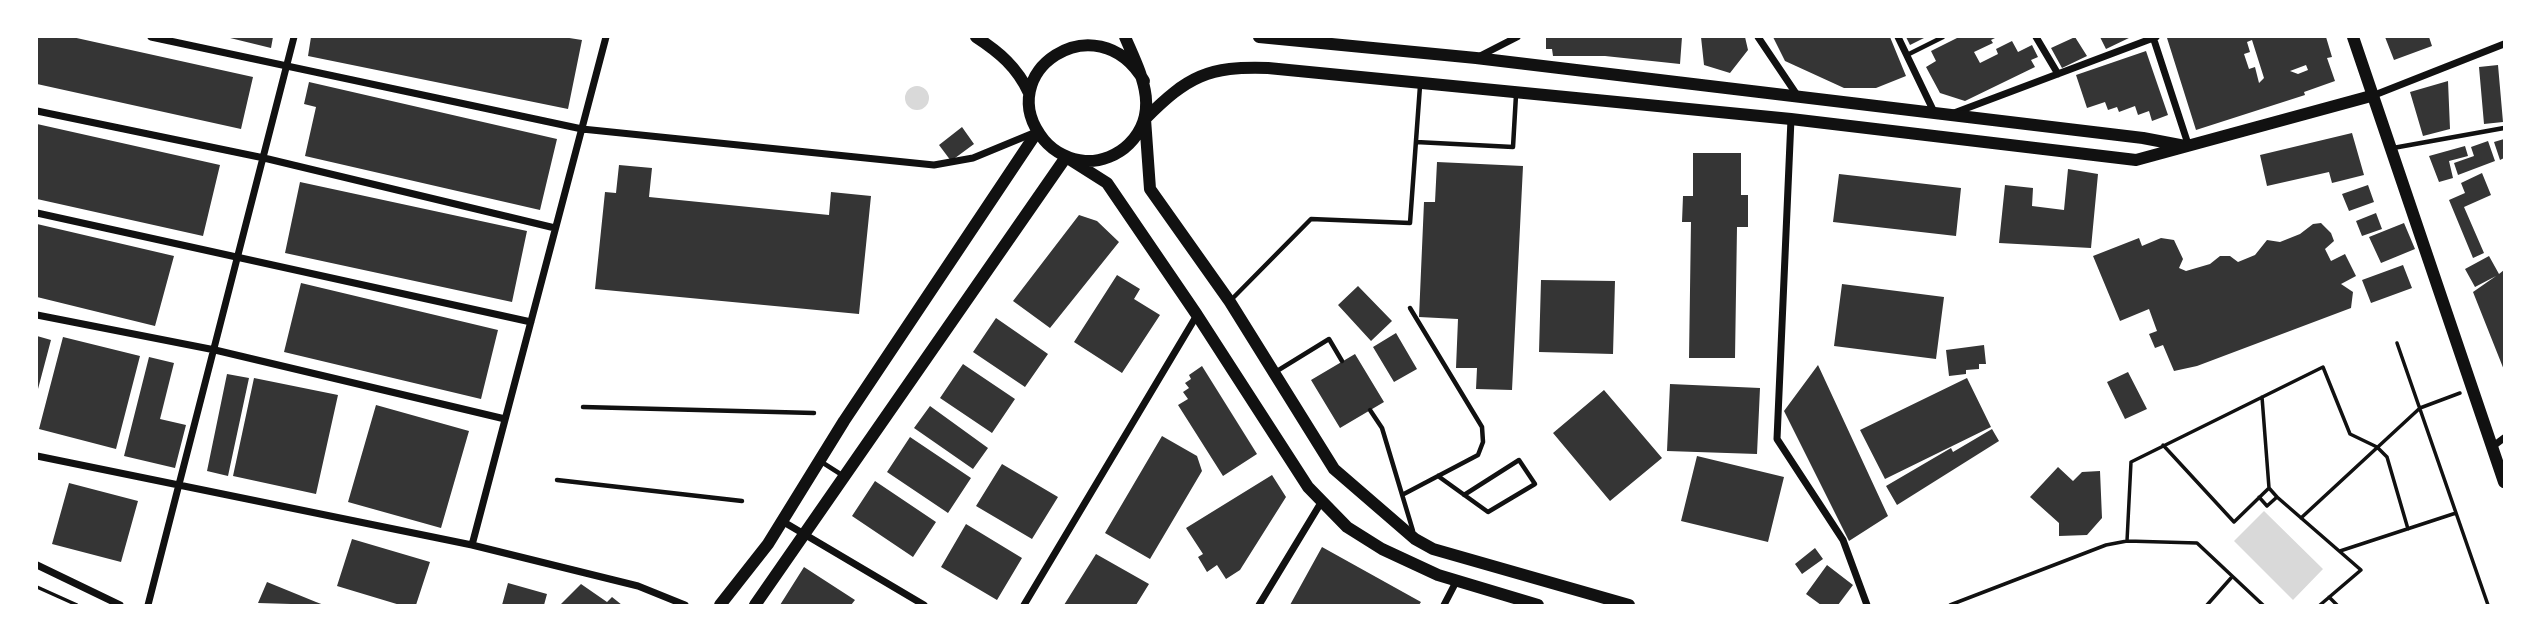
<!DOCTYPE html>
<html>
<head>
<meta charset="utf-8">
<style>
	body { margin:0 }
	#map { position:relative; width:2541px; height:642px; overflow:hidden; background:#fff; font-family:Poppins,sans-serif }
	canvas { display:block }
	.frame { position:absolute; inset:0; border:38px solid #fff; pointer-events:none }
</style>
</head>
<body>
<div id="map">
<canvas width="2541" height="642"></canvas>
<div class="frame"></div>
</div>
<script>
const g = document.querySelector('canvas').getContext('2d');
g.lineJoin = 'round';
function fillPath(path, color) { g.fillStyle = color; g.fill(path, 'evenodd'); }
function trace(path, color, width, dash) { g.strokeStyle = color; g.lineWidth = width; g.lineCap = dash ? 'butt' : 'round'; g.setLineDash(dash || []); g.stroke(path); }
fillPath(new Path2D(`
	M905 98a12 12 0 1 1 24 0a12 12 0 1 1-24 0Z
	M2264 511 2323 569 2293 600 2234 541Z`), '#d9d9d9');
fillPath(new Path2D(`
	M37 37H72L253 77 241 129 37 84Z
	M226 37H273L271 48Z
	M311 37H563L582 40 568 109 308 56Z
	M1546 37H1682L1680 64 1605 56H1553L1552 49H1546Z
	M1701 37H1745L1748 50 1730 73 1704 65Z
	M1773 37H1890L1906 76 1876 88H1844L1785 61Z
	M1906 37H1926L1910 45Z
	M1959 37H1997L1991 40 1993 43 1974 52 1980 63 1998 54 1996 49 2012 41 2018 52 2032 45 2038 57 2031 60 2035 67 1965 101 1940 93 1926 67 1936 61 1931 51Z
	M2075 37 2087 56 2062 68 2051 48Z
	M2100 37H2131L2106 49Z
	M2171 37H2326L2332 57 2327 58 2335 81 2304 92 2305 95 2196 130 2167 38ZM2252 40 2264 78 2259 83 2255 67 2249 69 2244 54 2250 52 2247 42ZM2306 65 2308 70 2298 74 2290 71Z
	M2385 37H2429L2432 46 2394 60Z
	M2146 51 2168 115 2152 121 2149 111 2138 115 2135 106 2119 112 2117 107 2108 110 2105 102 2087 108 2076 75Z
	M2498 65 2503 122 2484 124 2479 67Z
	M2448 81 2450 129 2423 136 2410 92Z
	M309 82 557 139 540 210 305 156 316 107 304 104Z
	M37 124 220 165 203 236 37 199Z
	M962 127 974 144 951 161 939 145Z
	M2352 133 2364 175 2332 183 2329 172 2267 186 2260 155Z
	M2504 139V158L2500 160 2494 142Z
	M2488 141 2495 161 2458 175 2454 163 2474 156 2471 147Z
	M2465 146 2468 156 2449 161 2453 178 2439 182 2429 156Z
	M1693 153H1741V195H1748V227H1737L1735 358H1689L1691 222H1682L1683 196H1693Z
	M1437 162 1523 166 1512 390 1476 389 1477 368H1456L1458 319 1419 317 1424 202H1435Z
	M619 165 652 168 649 197 829 215 831 192 871 196 859 314 595 289 605 192 616 193Z
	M2068 169 2098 174 2091 248 1999 243 2005 185 2033 188 2032 206 2064 210Z
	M2482 173 2491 195 2464 207 2484 253 2473 258 2449 200 2465 193 2461 183Z
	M1839 174 1961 188 1956 236 1833 222Z
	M300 182 527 231 512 302 285 253Z
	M2368 185 2374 202 2349 211 2342 194Z
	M2376 213 2382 229 2362 236 2356 221Z
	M1079 215 1097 221 1119 242 1050 328 1013 301Z
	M2321 223 2331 233 2334 241 2325 249 2331 261 2345 254 2356 276 2341 284 2353 292 2351 308 2197 366 2174 371 2163 345 2155 348 2149 334 2157 331 2149 309 2120 321 2093 256 2139 238 2142 246 2161 238 2174 240 2183 259 2179 268 2186 271 2210 264 2220 256H2230L2238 262 2255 255 2267 240 2280 242 2300 234 2313 224Z
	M2404 223 2415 249 2381 263 2369 237Z
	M37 224 174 256 155 326 37 297Z
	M2489 256 2499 274 2504 270V370L2473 292 2496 276 2475 287 2465 269Z
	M2403 265 2412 288 2371 303 2362 280Z
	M1117 275 1140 289 1134 299 1160 315 1122 373 1074 342Z
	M1541 280 1615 281 1613 354 1539 352Z
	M301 283 498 330 481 399 284 352Z
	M1842 284 1944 297 1936 359 1834 346Z
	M1358 286 1392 321 1371 341 1338 305Z
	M996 318 1048 354 1025 387 973 352Z
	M1396 333 1417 369 1394 382 1373 347Z
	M37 336 51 340 38 389H37Z
	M63 337 140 356 116 449 39 429Z
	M1984 345 1986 364H1979V369L1966 370V374L1949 376 1946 350Z
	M1355 354 1384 402 1340 428 1311 380Z
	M149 357 174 363 160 419 186 425 175 468 124 456Z
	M963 364 1015 399 992 433 940 398Z
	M1818 365 1888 516 1849 541 1784 411Z
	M1202 366 1257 454 1223 476 1178 405 1188 399 1183 392 1189 388 1185 383 1191 379 1189 375Z
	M2128 372 2147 409 2125 419 2107 382Z
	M227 374 249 378 228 476 207 471Z
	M254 378 338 395 316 494 233 476Z
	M1967 378 1991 427 1885 479 1860 430Z
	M1670 384 1760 388 1757 454 1667 451Z
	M1604 390 1662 458 1610 501 1553 433Z
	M376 405 469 431 441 528 348 502Z
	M930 406 988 448 973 469 914 428Z
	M1992 429 1999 441 1897 505 1886 486 1951 448 1953 452Z
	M1162 436 1197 456 1202 471 1150 559 1105 533Z
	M910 437 971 478 948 513 887 472Z
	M1697 456 1784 477 1768 542 1681 521Z
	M1002 464 1058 497 1032 539 976 506Z
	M2058 467 2073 481 2082 472 2100 471 2102 518 2087 535 2059 536V523L2030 497Z
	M1272 475 1286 497 1240 570 1226 579 1217 565 1207 572 1198 557 1203 554 1186 528Z
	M875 481 936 522 913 557 852 516Z
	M69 483 138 501 121 562 52 544Z
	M966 524 1022 558 997 600 941 567Z
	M352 539 430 562 416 605H400L337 586Z
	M1322 547 1421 602 1419 605H1290Z
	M1815 548 1823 559 1802 574 1795 564Z
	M1096 554 1149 584 1136 605H1064Z
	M1827 565 1853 585 1838 605H1821L1806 594Z
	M804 567 855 600 851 605H780Z
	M267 582 316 602 324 605 258 603Z
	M508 583 547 594 544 605H502Z
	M581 584 607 602 612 597 622 605H560Z`), '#353535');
trace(new Path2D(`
	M2397 343 2488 605
	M2262 397 2269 488
	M2163 445 2234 522 2269 488 2277 497 2267 506 2259 497
	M2277 497 2361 570 2320 605
	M2301 518 2420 408 2460 393
	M2127 541 2131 462 2323 367 2350 434 2377 447 2387 457 2408 529
	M2340 551 2456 513
	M37 587 77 605
	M2329 597 2337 605
	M1950 605 2106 545 2127 541 2197 543 2263 605
	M2207 605 2231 578`), '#111', 3.5);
trace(new Path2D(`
	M1907 55 1943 37
	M1416 142 1513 147 1516 95
	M2393 148 2504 128
	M1230 301 1311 219 1410 223 1420 86
	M1277 371 1329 339 1342 361
	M583 407 814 413
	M1370 410 1382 428 1413 531
	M820 461 842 475
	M1438 476 1488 512 1535 484 1519 460 1464 495
	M557 480 742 501
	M1402 495 1478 455 1483 442 1482 427 1410 308`), '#111', 4.5);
trace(new Path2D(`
	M151 37 582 129 934 165 973 158 1036 132
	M1758 37 1797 95
	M1898 37 1935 114
	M2036 37 2058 74
	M2153 37 2189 147
	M1480 56 1517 37
	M2372 96 2504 44
	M37 111 264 158 555 228
	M1954 113 2156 37
	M1791 119 1777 439 1843 540 1867 605
	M37 213 531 322
	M37 315 215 350 505 419
	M2492 447 2504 438
	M37 456 472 545 638 586 685 605
	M782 521 924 605
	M472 545 606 37
	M37 565 120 605
	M148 605 294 37
	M1024 605 1197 315
	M1259 605 1322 501
	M1444 605 1457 580`), '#111', 7);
trace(new Path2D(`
	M976 37C999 52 1017 67 1029 93
	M1125 37C1140 72 1162 111 1129 144 1118 155 1101 162 1085 161 1070 160 1054 152 1044 140 989 73 1097 0 1144 81
	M1259 37 1476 58 2143 138 2185 146
	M2353 37 2504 482
	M720 605 768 544 844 421 1037 132
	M755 605 1066 157 1107 183 1197 315 1308 487 1347 527 1382 549 1438 575 1538 605
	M1629 605 1433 549 1415 539 1334 469 1230 302 1150 189 1145 119C1188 76 1208 66 1268 68L1791 119 2136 160 2371 96`), '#111', 12);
</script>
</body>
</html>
